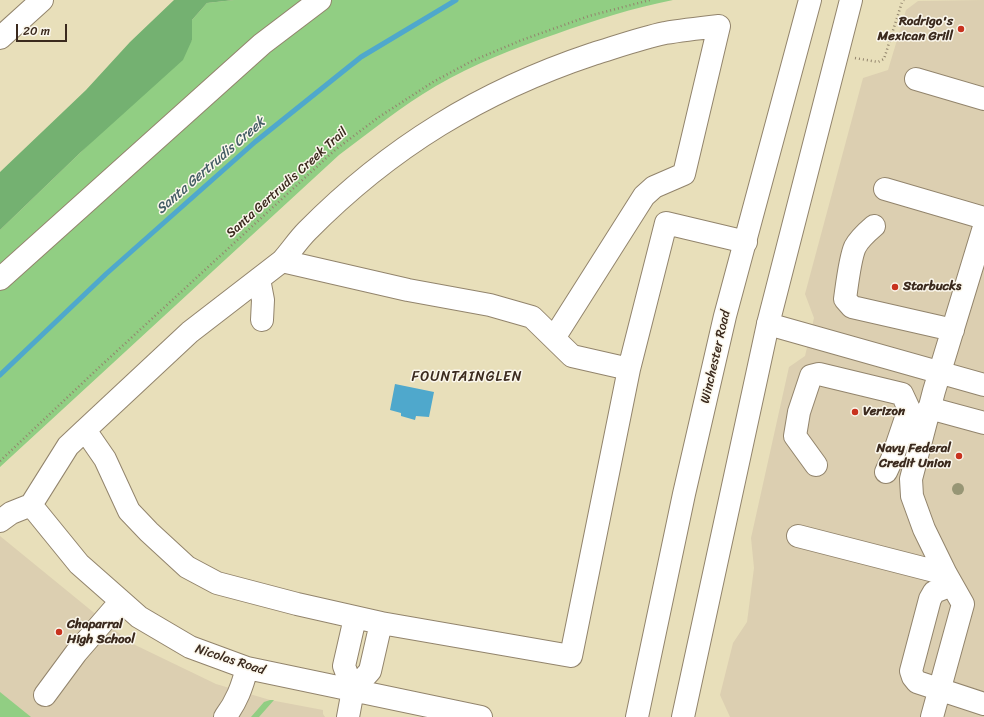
<!DOCTYPE html>
<html>
<head>
<meta charset="utf-8">
<style>
	body { margin:0 }
	#map { position:relative; width:984px; height:717px; overflow:hidden; background:#e8dfba; font-family:Sriracha,sans-serif }
	canvas { display:block }
	.scale { position:absolute; left:16px; top:24px; width:51px; height:18px; box-sizing:border-box; border:2px solid #3b2a1e; border-top:0; padding-left:5px; font-size:12px; line-height:14px; white-space:nowrap; color:#3b2a1e; -webkit-text-stroke:3px #fbf7ec; paint-order:stroke }
</style>
</head>
<body>
<div id="map">
<canvas width="984" height="717"></canvas>
<div class="scale">20 m</div>
</div>
<script>
const g = document.querySelector('canvas').getContext('2d');
g.lineJoin = 'round';
function fillPath(path, color) { g.fillStyle = color; g.fill(path, 'evenodd'); }
function trace(path, color, width, dash) { g.strokeStyle = color; g.lineWidth = width; g.lineCap = dash ? 'butt' : 'round'; g.setLineDash(dash || []); g.stroke(path); }
function drawText(font, color, halo, rows, align = 'center') {
  g.font = font + ' Sriracha,sans-serif'; g.lineWidth = 3; g.setLineDash([]); g.textBaseline = 'middle'; g.strokeStyle = halo; g.fillStyle = color; for (const [text, x, y, turn = 0] of rows) {
    g.save(); g.translate(x, y); g.rotate((+turn || 0) * Math.PI / 180); g.textAlign = isNaN(turn) ? turn : align; if (halo) g.strokeText(text, 0, 0); g.fillText(text, 0, 0); g.restore();
  }
}
fillPath(new Path2D(`
	M984 0V717H730L720 695 733 643 747 622 754 568 751 538 789 367 805 356 814 318 805 294 863 78 888 70 906 10 918 1Z
	M0 536 131 643 216 684 270 700 323 710V714L325 717H0Z`), '#dccfb1');
fillPath(new Path2D(`
	M234 0H673C633 8 595 20 556 34 515 48 474 64 436 86 402 106 371 131 339 155L0 467V230L81 152 192 40V20L207 3Z
	M0 692 31 717H0Z
	M270 700H274L259 717H251L264 702Z`), '#91ce83');
fillPath(new Path2D(`
	M174 0H234L207 3 192 20V40L183 60 81 152 0 230V172L86 90 130 42Z`), '#74b171');
fillPath(new Path2D(`
	M395 384 434 392 429 417 416 416 415 420 401 416V413L390 410Z`), '#4fa8cc');
trace(new Path2D(`
	M0 375 106 274 255 142 361 57 456 0`), '#4fa8cc', 5);
const minor = new Path2D(`
	M0 38 42 0
	M916 79 984 99
	M885 189 984 218
	M874 226C867 232 859 239 855 247 850 258 847 285 845 299L852 307 953 330
	M282 261 408 290 490 305 532 317 572 356 629 369 571 656 381 623 297 604 217 583 187 567 149 532 129 511 105 459 85 430 190 332Z
	M282 261C291 251 298 240 307 231 390 147 482 91 593 54 616 47 641 38 665 33 683 30 701 28 719 26L684 174 654 187 644 196 554 338
	M0 279 262 44 320 0
	M259 279 263 300 262 320
	M768 324 984 385
	M629 369 666 223 746 242
	M929 408 984 423
	M816 465 795 436 799 412 811 376 819 374 902 394 909 409 892 459 886 472
	M31 505 79 564 121 601 139 617 190 647 247 668 481 717
	M0 521 11 513 31 505 68 446 85 430
	M798 536 946 574
	M952 585 934 592 930 599 911 671 913 677 917 682 984 704
	M353 690 344 666 355 618
	M45 695 76 653 121 601
	M225 717C237 701 242 687 247 668
	M348 717 353 690 370 671 381 623
	M932 717 963 604 946 574 924 529 912 496 911 479 934 391 984 227`);
const major = new Path2D(`
	M637 717 684 494 725 316 810 0
	M683 717 768 324 851 0`);
trace(minor, '#92846c', 24);
trace(major, '#92846c', 24);
trace(new Path2D(`
	M855 58 878 62 884 59 902 2 904 0
	M0 461 92 374 335 150 379 117 433 82 472 61 522 40 589 16 650 0`), '#92846c', 2.5, [1, 3]);
trace(minor, '#fff', 22);
trace(major, '#fff', 22);
g.fillStyle = '#979675';
for (const [x, y] of [
	[958,489]
]) { g.beginPath(); g.arc(x, y, 6, 0, 2 * Math.PI); g.fill(); }
for (const [x, y, r, color] of [
	[961,29,4,"#c8321e"],
	[895,287,4,"#c8321e"],
	[855,412,4,"#c8321e"],
	[959,456,4,"#c8321e"],
	[59,632,4,"#c8321e"]
]) { const dot = new Path2D(); dot.arc(x, y, r, 0, 2 * Math.PI); g.fillStyle = color; g.fill(dot); trace(dot, '#fbf7ec', 1.5); }
drawText('bold 13px', '#3b2a1e', '#fbf7ec', [
	["Rodrigo's",953,22,"right"],
	["Mexican Grill",953,37,"right"],
	["Starbucks",903,287],
	["Verizon",863,412],
	["Navy Federal",951,449,"right"],
	["Credit Union",951,464,"right"],
	["Chaparral",67,625],
	["High School",67,640]
], 'left');
drawText('13px', '#3b2a1e', '#fbf7ec', [
	["Santa Gertrudis Creek Trail",287,183,-42],
	["Winchester Road",716,357,-77],
	["Nicolas Road",230,660,18]
]);
drawText('italic 14px', '#435c64', '#fbf7ec', [
	["Santa Gertrudis Creek",211,166,-41]
]);
g.letterSpacing = '1px';
drawText('14px', '#3b2a1e', '#fbf7ec', [
	["FOUNTAINGLEN",467,377]
]);
g.letterSpacing = '0px';
</script>
</body>
</html>
